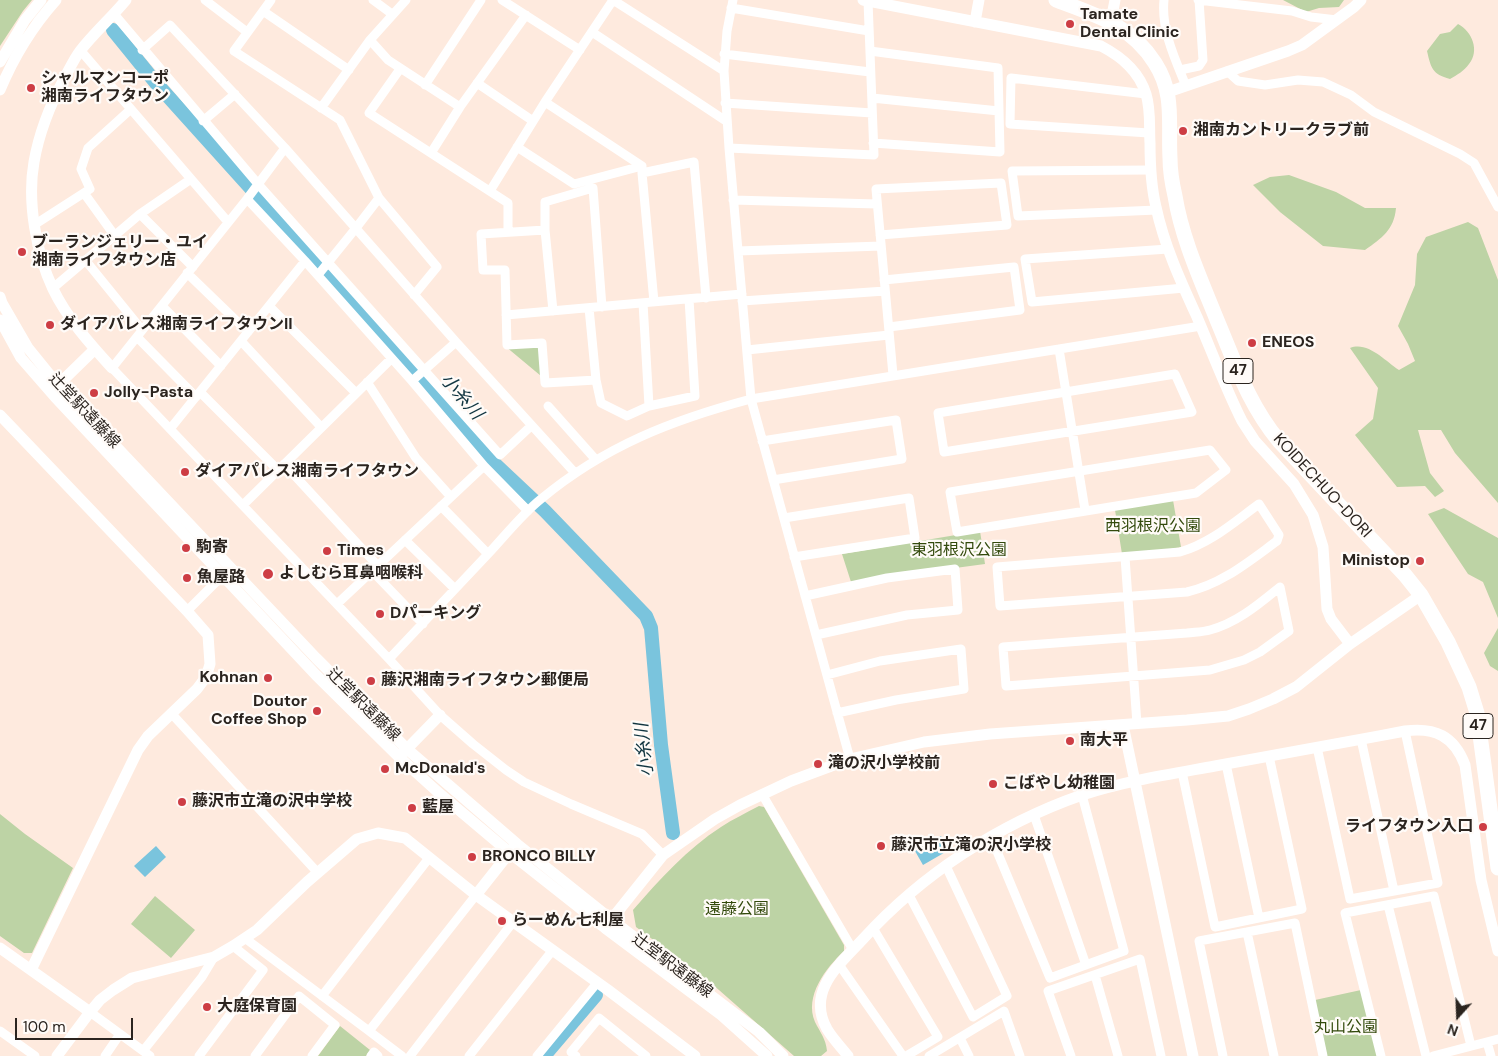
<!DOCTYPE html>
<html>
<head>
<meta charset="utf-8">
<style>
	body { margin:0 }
	#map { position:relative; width:1498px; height:1056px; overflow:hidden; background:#feeade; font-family:"DM Sans",sans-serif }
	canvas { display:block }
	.north { position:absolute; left:1433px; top:991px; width:50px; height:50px; -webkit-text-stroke:4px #fffbf8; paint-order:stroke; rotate:200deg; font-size:14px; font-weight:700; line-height:20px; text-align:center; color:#2b241f }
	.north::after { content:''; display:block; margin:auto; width:18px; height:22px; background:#2b241f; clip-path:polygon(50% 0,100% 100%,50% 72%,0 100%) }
	.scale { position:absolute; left:15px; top:1018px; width:118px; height:22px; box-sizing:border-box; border:2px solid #2b241f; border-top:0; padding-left:6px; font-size:15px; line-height:18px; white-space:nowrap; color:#2b241f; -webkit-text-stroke:4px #fffbf8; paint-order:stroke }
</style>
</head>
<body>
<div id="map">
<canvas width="1498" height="1056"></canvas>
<div class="north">N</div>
<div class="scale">100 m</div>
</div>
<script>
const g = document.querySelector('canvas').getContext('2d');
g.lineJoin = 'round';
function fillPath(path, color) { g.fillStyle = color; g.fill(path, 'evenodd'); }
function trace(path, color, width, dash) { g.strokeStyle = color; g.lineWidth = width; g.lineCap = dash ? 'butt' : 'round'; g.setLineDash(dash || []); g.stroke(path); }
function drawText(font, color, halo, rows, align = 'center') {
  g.font = font + ' "DM Sans","Noto Sans JP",sans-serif'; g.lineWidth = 4.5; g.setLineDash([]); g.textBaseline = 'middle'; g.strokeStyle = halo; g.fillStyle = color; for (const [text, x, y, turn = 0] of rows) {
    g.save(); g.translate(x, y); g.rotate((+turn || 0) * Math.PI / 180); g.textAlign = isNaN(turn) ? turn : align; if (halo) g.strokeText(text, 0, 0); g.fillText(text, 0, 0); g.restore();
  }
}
fillPath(new Path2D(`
	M0 0H32L23 11 0 46Z
	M1283 0H1344L1339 7 1319 8 1306 12Z
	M1458 24C1472 31 1480 51 1469 64 1464 71 1457 75 1450 79 1432 74 1431 68 1427 51L1440 34 1450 32Z
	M1289 175 1336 192 1365 208H1396C1394 230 1382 238 1365 250L1323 246 1280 212 1253 185 1270 177Z
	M1468 222 1478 228 1498 280V503L1455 453 1441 430H1418L1430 473 1444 491 1435 497 1425 486 1397 487 1355 435 1373 419 1378 388 1350 348C1368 341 1385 361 1399 370L1415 361 1408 344 1398 326 1415 285 1417 254 1426 237Z
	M539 344 541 376 505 346Z
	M1173 500 1181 547 1166 550 1122 554 1115 510Z
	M1444 508 1498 538V618L1483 582 1468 574 1428 514Z
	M980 531 985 564 851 582 842 554Z
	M1498 628V671L1490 666 1484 653Z
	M759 806 764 807 844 945V951C826 968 804 996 815 1022 820 1032 826 1039 827 1051L821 1056H794L711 983 636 927 633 910C660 879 687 849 721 827 733 819 746 813 759 806Z
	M0 814 25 834 73 868 32 953H24L0 936Z
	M155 896 195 930 171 958 131 924Z
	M1361 990 1377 1056H1327L1315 1000Z
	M340 1026 370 1050 366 1056H318Z`), '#bdd3a5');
fillPath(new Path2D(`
	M941 836 949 850 923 865 915 851Z
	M156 846 166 857 145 877 134 866Z`), '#7ac4dd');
trace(new Path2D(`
	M113 30 156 83 338 285 495 464 545 511 646 616 651 628 661 745 673 833
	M544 1056 596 995`), '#7ac4dd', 14);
trace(new Path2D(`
	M205 0 247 32
	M271 0 234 51 340 120 379 198 356 228 318 275
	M373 0 392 14
	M502 0 580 50
	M613 0 724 71
	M733 0 727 31 724 71 729 148 751 399 850 759
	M1164 0C1161 30 1175 59 1186 86
	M1198 0 1292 11 1311 17 1337 20
	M731 8 869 31
	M263 11 349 70
	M114 14 258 184 500 455 531 426
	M592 32 726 121
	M370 40 388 60 460 107
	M142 50 170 25 285 148 456 342 575 473
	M81 51 228 222
	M870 51 998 68 1000 152 873 143
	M724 54 870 72
	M400 69 369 113 508 203V232
	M1180 70 1199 66 1203 60 1199 0
	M1227 71 1238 81 1265 85 1298 80 1323 82 1351 95 1374 112 1460 154 1474 163 1498 207
	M477 83 533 121
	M425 85 481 0
	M1146 94 1011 78 1010 124 1149 133
	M872 98 999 111
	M725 103 872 113
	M321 108 370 40 406 0
	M203 121 235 94
	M517 147 574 184 642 166 545 102
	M285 148 247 199 112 368 389 659 440 715 473 744 506 770 524 782 571 804 642 834 663 855
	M729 148 874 155 868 1
	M431 153 460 107 526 15
	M1150 170 1012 171 1018 216 1157 210
	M490 191 545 102 613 0
	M84 193 115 236
	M379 198 437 267 414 295
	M247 199 305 261 412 381 484 466 528 511
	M733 200 877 204
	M140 214 193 267
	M34 225 90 189 81 169 88 148 131 109
	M545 230 481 234 483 270H505L507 345 542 343 545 383 596 380
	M880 235 1007 225 1001 183 876 189 893 375
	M1168 249 1025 259 1032 302 1184 288
	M738 251 881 246
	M86 261 142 330
	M187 273 248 332
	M884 280 1014 267 1020 310 889 327
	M53 288 140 214 191 179
	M742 301 885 291
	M654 302 642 173 694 162 706 298
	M643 303 649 406
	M162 306 221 366
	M269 306 356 393
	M589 308 596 380 601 403 627 416 649 406 695 396 689 299
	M553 311 545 230V202L593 188 602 307
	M506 315 742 294
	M137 337 196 397
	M241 341 321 427
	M1059 349 1085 510
	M747 350 889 335
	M1175 374 1192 412 944 452 938 413Z
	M412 381 456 342
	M367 382 416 458 451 497
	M200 392 278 470
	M548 406 596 460
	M170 429 305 261
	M762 441 896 420 902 459 773 480
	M1210 450 1226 470 1196 493 957 532 950 492Z
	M284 464 378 566
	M1259 504 1279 535 1277 541C1248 562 1222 584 1187 592L1000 606 997 567 1180 552C1211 543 1234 522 1259 504Z
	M243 505 391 359
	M441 506 488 554
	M784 518 909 498 915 538 794 557
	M405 540 455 589
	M1125 557 1137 724
	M372 571 423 624
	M1280 587 1289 631 1260 652 1244 660 1210 670 1006 686 1003 647 1187 633C1195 632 1203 632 1210 630 1237 623 1259 604 1280 587Z
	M805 596 887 578 955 569 958 610 907 615 816 635
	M337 604 484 466
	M187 611 226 572
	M389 659C422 624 455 589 488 554 505 536 521 515 541 499 605 446 672 420 751 399L1201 326
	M827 675 880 661 961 649 964 689 896 700 837 713
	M171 713 318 873
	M1361 739 1394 891
	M1317 747 1350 899 1438 883 1405 731
	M1226 764 1259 918
	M1182 772 1215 927 1302 909 1269 756
	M762 794 853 950
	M1034 815 1086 965
	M991 837 1050 978 1124 951 1082 795
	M909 895 973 1017 1007 996 946 866
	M1388 905 1426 1056
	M873 928 938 1037 906 1056
	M1247 932 1274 1056
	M246 939 369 1031 476 895
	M840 966 903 1056
	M1095 975 1118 1056
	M322 996 429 858
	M90 1012 150 1056
	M0 1031 35 1056
	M369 1031 402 1056
	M960 1038 969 1056
	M1487 1042 1491 1056
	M143 1051 202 977 214 957
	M105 1056 120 1034
	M199 1056 263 970 233 946
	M255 1056 299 996 335 1025 312 1056
	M371 1056 374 1052 378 1056
	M410 1056 513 922
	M469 1056 552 951
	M537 1056 597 983
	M576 1056 571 1052 599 1018 646 1056
	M929 1056 1004 1011 1020 1056
	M1071 1056 1048 991 1140 959 1161 1056
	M1223 1056 1199 941 1295 923 1323 1056
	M1381 1056 1345 913 1434 896 1471 1046
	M1433 1056 1498 1039`), '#fff', 9);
trace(new Path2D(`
	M863 0 1101 46C1122 57 1139 71 1146 94 1151 110 1149 127 1150 143 1150 165 1151 186 1156 207 1164 245 1181 282 1197 317 1212 352 1225 387 1242 421L1255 441 1294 484 1313 515 1323 547 1327 609 1331 619 1350 644
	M1111 21 1115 0
	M975 22 979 0
	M0 62 25 20 41 0
	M0 90C14 56 31 28 56 0
	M1168 92 1288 51 1302 45 1354 7 1361 0
	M0 297 2 303 28 348 58 385 316 658 407 749 517 844 612 920 759 1032 783 1056
	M0 320 21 358 55 397 316 675 399 757 440 794 510 853 605 928 720 1014 767 1056
	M112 368C90 344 67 318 53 289 36 253 27 201 34 162 39 133 51 103 65 77 70 68 74 59 80 51 94 33 112 17 126 0
	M58 385 95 349
	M0 415 187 611 208 635 210 664 206 677 197 689 148 736 138 750 31 970
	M1123 725 1193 1056
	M402 754 440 715
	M476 895 514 847
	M607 925 663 855 715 819 740 805 791 781 850 759 924 742 990 734 1187 720 1228 716 1249 709 1273 699 1296 687 1350 644 1421 595
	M0 948 90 1012
	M57 1056 90 1012 100 1000 113 990 132 978 214 957 233 946 257 930 307 882 357 839 378 833 405 838 476 895 608 990 695 1056
	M848 1056C841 1047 833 1039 827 1029 806 991 839 965 863 939 922 874 999 824 1082 795 1125 781 1171 774 1215 766 1279 754 1342 743 1405 731 1435 727 1454 736 1465 765L1481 880 1498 951`), '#fff', 11);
trace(new Path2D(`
	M1056 0C1096 15 1131 25 1155 63 1175 94 1168 123 1170 158 1170 171 1172 183 1175 196 1182 239 1201 280 1217 320 1236 365 1248 403 1279 441L1405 575 1421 595 1448 642 1469 687 1477 713 1498 868`), '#fff', 15);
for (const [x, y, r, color] of [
	[1070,24,5,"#cd3d44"],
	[31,88,5,"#cd3d44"],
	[1183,131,5,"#cd3d44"],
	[22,252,5,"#cd3d44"],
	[50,325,5,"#cd3d44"],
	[1252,343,5,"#cd3d44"],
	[94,393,5,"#cd3d44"],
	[185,472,5,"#cd3d44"],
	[186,548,5,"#cd3d44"],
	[327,551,5,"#cd3d44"],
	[1420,561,5,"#cd3d44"],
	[268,574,6,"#cd3d44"],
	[187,578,5,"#cd3d44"],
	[380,614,5,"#cd3d44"],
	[268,678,5,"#cd3d44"],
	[371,681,5,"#cd3d44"],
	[317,711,5,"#cd3d44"],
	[1070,741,5,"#cd3d44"],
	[818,764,5,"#cd3d44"],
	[385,769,5,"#cd3d44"],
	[993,784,5,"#cd3d44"],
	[182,802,5,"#cd3d44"],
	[412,808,5,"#cd3d44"],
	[1483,827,5,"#cd3d44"],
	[881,846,5,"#cd3d44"],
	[472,857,5,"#cd3d44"],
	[502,921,5,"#cd3d44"],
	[207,1007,5,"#cd3d44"]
]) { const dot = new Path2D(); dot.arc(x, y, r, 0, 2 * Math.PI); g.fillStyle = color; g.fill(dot); trace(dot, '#fffbf8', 2); }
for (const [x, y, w] of [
	[1238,371,30],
	[1478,726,30]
]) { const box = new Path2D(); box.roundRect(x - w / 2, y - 12.5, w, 25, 4); g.fillStyle = '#fffbf8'; g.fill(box); trace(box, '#2b241f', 1); }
drawText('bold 15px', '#2b241f', null, [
	["47",1238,371],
	["47",1478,726]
]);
drawText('bold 16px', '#2b241f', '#fffbf8', [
	["Tamate",1080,15],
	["Dental Clinic",1080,33],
	["シャルマンコーポ",41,79],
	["湘南ライフタウン",41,97],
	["湘南カントリークラブ前",1193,131],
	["ブーランジェリー・ユイ",32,243],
	["湘南ライフタウン店",32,261],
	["ダイアパレス湘南ライフタウンII",60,325],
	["ENEOS",1262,343],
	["Jolly-Pasta",104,393],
	["ダイアパレス湘南ライフタウン",195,472],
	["駒寄",196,548],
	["Times",337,551],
	["Ministop",1410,561,"right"],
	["よしむら耳鼻咽喉科",279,574],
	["魚屋路",197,578],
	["Dパーキング",390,614],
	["Kohnan",258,678,"right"],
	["藤沢湘南ライフタウン郵便局",381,681],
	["Doutor",307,702,"right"],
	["Coffee Shop",307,720,"right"],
	["南大平",1080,741],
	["滝の沢小学校前",828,764],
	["McDonald's",395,769],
	["こばやし幼稚園",1003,784],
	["藤沢市立滝の沢中学校",192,802],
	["藍屋",422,808],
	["ライフタウン入口",1473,827,"right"],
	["藤沢市立滝の沢小学校",891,846],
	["BRONCO BILLY",482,857],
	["らーめん七利屋",512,921],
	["大庭保育園",217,1007]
], 'left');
drawText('16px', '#2b241f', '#fffbf8', [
	["辻堂駅遠藤線",84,411,47],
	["KOIDECHUO-DORI",1322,486,47],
	["辻堂駅遠藤線",363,705,45],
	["辻堂駅遠藤線",672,966,37]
]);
drawText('16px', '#334a0c', '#fffbf8', [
	["西羽根沢公園",1153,527],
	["東羽根沢公園",959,551],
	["遠藤公園",737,910],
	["丸山公園",1346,1028]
]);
drawText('italic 18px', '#113540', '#fffbf8', [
	["小糸川",461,397,49],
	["小糸川",645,750,-96]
]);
</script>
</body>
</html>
